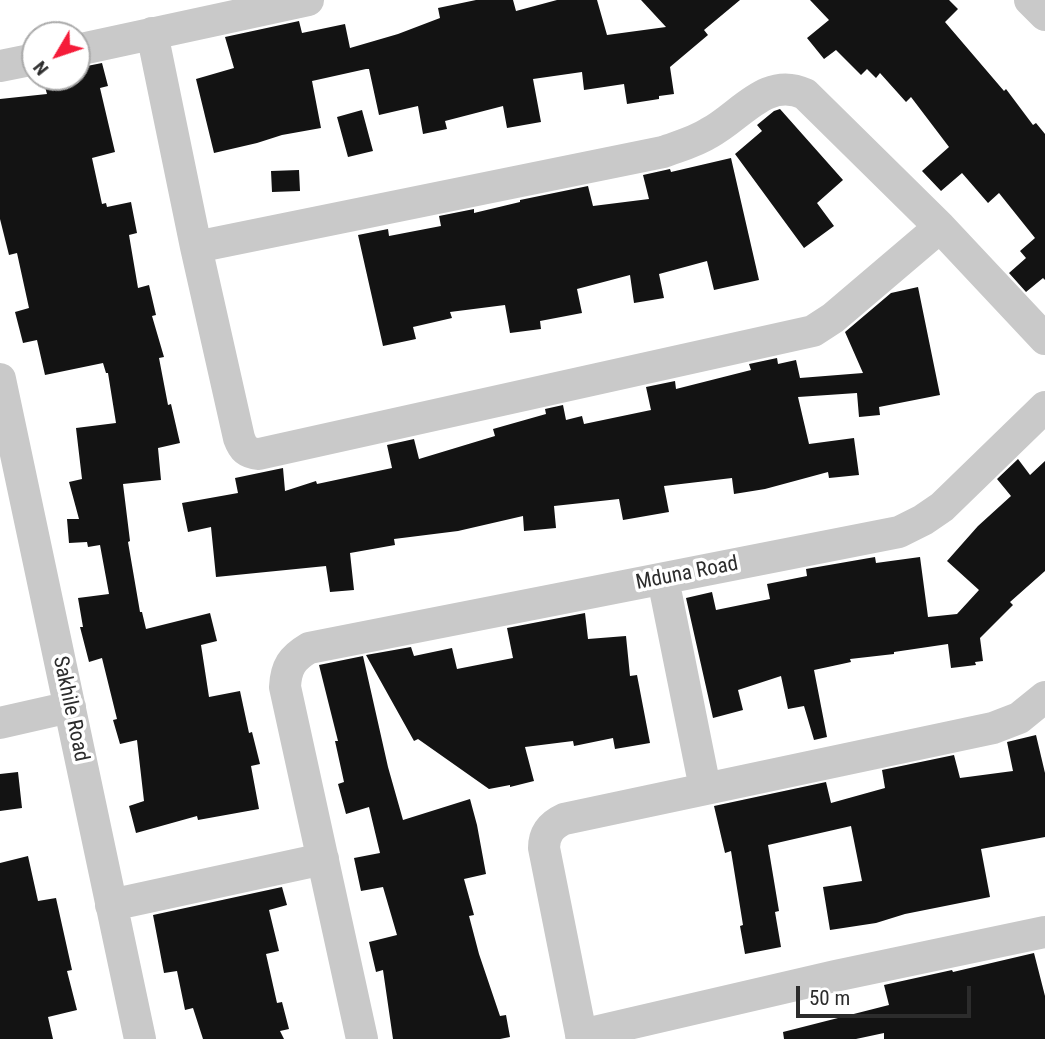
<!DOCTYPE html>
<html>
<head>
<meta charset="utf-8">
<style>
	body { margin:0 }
	#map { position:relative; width:1045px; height:1039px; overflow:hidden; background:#fff; font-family:"Roboto Condensed",sans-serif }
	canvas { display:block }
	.north { position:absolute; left:21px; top:21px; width:70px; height:70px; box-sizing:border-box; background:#fff; border:2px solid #ababab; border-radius:50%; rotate:231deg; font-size:19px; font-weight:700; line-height:28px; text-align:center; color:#2c2c2c }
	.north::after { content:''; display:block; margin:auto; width:24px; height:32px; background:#f51c39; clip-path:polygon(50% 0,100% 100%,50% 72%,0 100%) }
	.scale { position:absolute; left:796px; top:986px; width:175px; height:32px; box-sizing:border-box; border:4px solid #2c2c2c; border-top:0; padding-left:9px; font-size:21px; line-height:24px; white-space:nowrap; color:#2c2c2c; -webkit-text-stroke:5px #fff; paint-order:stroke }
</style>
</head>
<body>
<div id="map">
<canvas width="1045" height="1039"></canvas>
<div class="north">N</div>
<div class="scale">50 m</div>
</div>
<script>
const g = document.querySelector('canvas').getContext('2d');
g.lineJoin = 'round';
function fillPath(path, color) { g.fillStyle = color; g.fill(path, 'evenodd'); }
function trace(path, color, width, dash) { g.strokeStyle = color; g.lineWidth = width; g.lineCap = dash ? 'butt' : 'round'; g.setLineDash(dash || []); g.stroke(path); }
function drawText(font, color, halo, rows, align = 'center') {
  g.font = font + ' "Roboto Condensed",sans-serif'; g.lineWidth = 7; g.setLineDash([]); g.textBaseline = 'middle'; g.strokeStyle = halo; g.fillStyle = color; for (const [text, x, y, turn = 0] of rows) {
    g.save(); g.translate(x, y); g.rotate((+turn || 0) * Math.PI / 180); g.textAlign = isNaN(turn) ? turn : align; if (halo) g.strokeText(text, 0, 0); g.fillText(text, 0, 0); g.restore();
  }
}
fillPath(new Path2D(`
	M476 0H513L516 11 557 0H597L607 35 666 27 641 0H740L704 30 708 35 670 67 674 94 659 96V99L627 104 624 84 584 90 582 72 533 79 541 122 507 128 503 106 445 121 447 129 423 134 418 106 379 115 369 69H366L312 81 321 128 282 135 257 143 214 153 196 79 234 68 225 37 299 21 302 33 345 24 350 48 398 34 440 18 438 8Z
	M810 0H949L958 9 945 22 1004 91 1006 89 1033 125 1036 123 1045 134V280L1043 278 1026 292 1009 273 1026 258 1020 251 1035 238 999 193 988 203 962 173 941 191 922 171 949 147 911 97 906 102 880 73 876 78 867 69 861 75 836 50 824 59 807 38 829 20Z
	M102 63 108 86 100 88 115 152 92 158 102 204 106 203 107 207 131 202 137 233 129 235 138 288 149 285 156 315 152 316 164 357 159 358 168 405 171 404 180 443 158 448 161 480 123 484 130 541 128 542 140 612H142L146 629 210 613 217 641 201 645 209 697 240 691 249 733 252 732 260 764 251 766 259 809 198 820 197 816 136 833 129 806 144 801 137 740 120 744 113 720 117 719 102 658 89 662 80 627H83L78 598 109 594 100 545 88 547 87 542 69 543 67 519H79L69 482 82 479 76 428 116 423 108 373H106L103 363 45 375 37 340 23 343 15 312 29 308 17 253 9 255 0 219V99L47 94 45 87 77 78V68Z
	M780 109 843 180 817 203 834 226 804 248 735 154 762 131 757 125 774 111Z
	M362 110 373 151 348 157 337 117Z
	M731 158 759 280 714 290 707 261 659 274 664 298 634 303 630 275 577 289 582 313 540 321 541 329 510 333 505 305 450 312 452 318 413 327 416 339 383 346 358 235 388 229 389 236 441 226 439 216 474 209V213L520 202V200L588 186 593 206 649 199 643 175 670 169 671 172Z
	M299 170 300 191 272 192 271 171Z
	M918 287 940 395 879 407 880 415 859 417 857 393 798 397 809 444 854 438 859 475 829 478 828 472 765 489 734 494 732 478 664 486 669 512 623 520 619 499 554 506 556 528 524 531 523 516 458 531 394 539 395 545 350 553 354 590 330 592 326 566 216 577 211 527 188 532 182 503 238 493 235 478 283 468 285 491 316 481 317 484 392 468 387 445 414 439 419 459 495 436 493 429 546 414 545 409 563 405 566 420 582 416 584 424 651 410 646 387 675 381 676 389 751 370 749 364 777 358 778 364 796 360 800 378 863 373 845 332 891 293Z
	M1018 459 1030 475 1045 461V571L1010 602 1013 605 980 638 983 661 975 662 976 665 951 668 948 644 894 652V654L850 659 851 662 814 670 827 737 814 740 804 706 788 709 781 676 738 690 743 710 713 718 686 598 712 592 716 610 770 599 767 584 807 576 806 569 875 557 876 563 920 557 928 617 957 614 979 590 947 561 978 526 1011 496 997 479Z
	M585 613 588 639 626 636 630 676 637 675 650 743 615 749 613 738 574 746 573 741 525 747 534 781 510 787V785L489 789 418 739 414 741 366 655 411 647 414 656 452 648 457 669 513 658 507 628Z
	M363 656 388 767 403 820 470 799 477 825 486 874 464 879 474 915 469 916 479 954 500 1016 506 1015 510 1037 500 1039H393L383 970 376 972 369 942 397 935 383 887 361 891 354 858 380 853 369 807 346 814 338 784 344 782 335 741H338L319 665Z
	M1036 735 1045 773V837L981 849 990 897 905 914 876 923 830 930 823 887 862 881 851 826 768 845 779 911 775 912 781 947 745 954 740 926 743 925 731 851 725 853 714 806 826 782 831 803 885 788 882 770 954 755 960 778 1013 771 1007 742Z
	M18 772 22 808 0 811V774Z
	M28 856 38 901 56 898 72 970 67 971 77 1010 48 1017 53 1039H0V863Z
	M282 887 287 905 269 910 279 951 266 954 277 1003 282 1002 289 1029 280 1031 284 1039H203L193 1008 185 1010 177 971 164 973 153 915Z
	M1034 953 1045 996V1039H884V1033L856 1039H784L783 1032 889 1005 884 985 952 970 953 972Z`), '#131313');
trace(new Path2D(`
	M1030 0 1045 15
	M152 33 196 247 239 438C243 449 247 453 259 454L813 331 833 318 940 227
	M77 50 308 0
	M0 66 35 59
	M196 247 663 152C679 146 695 142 709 133 741 116 766 76 805 94L940 227 1045 339
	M0 379 140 1039
	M663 579 705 788
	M0 723 70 707
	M111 905 323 859
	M581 1035 835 976 1045 932
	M362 1039 285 687C286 667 292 658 309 648L899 532 923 520 942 507 1045 407
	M582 1039 544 848C544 834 551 825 564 819L993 728 1019 718 1045 697`), '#c9c9c9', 32);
drawText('21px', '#2c2c2c', '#fff', [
	["Mduna Road",687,574,-11],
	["Sakhile Road",70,709,78]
]);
</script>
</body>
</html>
